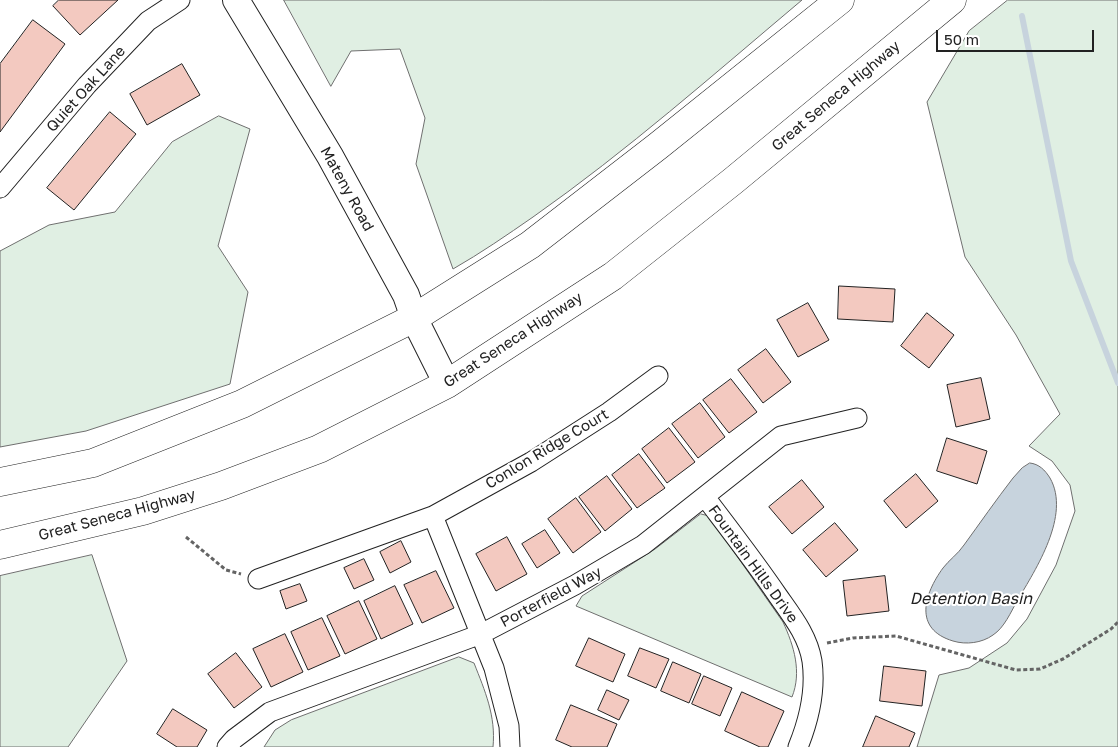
<!DOCTYPE html>
<html>
<head>
<meta charset="utf-8">
<style>
	body { margin:0 }
	#map { position:relative; width:1118px; height:747px; overflow:hidden; background:#fff; font-family:"Golos Text",sans-serif }
	canvas { display:block }
	.scale { position:absolute; left:936px; top:30px; width:158px; height:22px; box-sizing:border-box; border:2px solid #222; border-top:0; padding-left:6px; font-size:15px; line-height:18px; white-space:nowrap; color:#222; -webkit-text-stroke:4px #fff; paint-order:stroke }
</style>
</head>
<body>
<div id="map">
<canvas width="1118" height="747"></canvas>
<div class="scale">50 m</div>
</div>
<script>
const g = document.querySelector('canvas').getContext('2d');
g.lineJoin = 'round';
function fillPath(path, color) { g.fillStyle = color; g.fill(path, 'evenodd'); }
function trace(path, color, width, dash) { g.strokeStyle = color; g.lineWidth = width; g.lineCap = dash ? 'butt' : 'round'; g.setLineDash(dash || []); g.stroke(path); }
function drawText(font, color, halo, rows, align = 'center') {
  g.font = font + ' "Golos Text",sans-serif'; g.lineWidth = 4; g.setLineDash([]); g.textBaseline = 'middle'; g.strokeStyle = halo; g.fillStyle = color; for (const [text, x, y, turn = 0] of rows) {
    g.save(); g.translate(x, y); g.rotate((+turn || 0) * Math.PI / 180); g.textAlign = isNaN(turn) ? turn : align; if (halo) g.strokeText(text, 0, 0); g.fillText(text, 0, 0); g.restore();
  }
}
const green = new Path2D(`
	M284 0H802C714 74 627 151 533 217 507 235 481 253 453 269L416 164 425 118 400 49 351 51 331 86Z
	M1008 0H1118V747H917L939 675 969 668 1007 643 1027 619 1056 565 1075 511 1070 485 1052 461 1029 446 1060 414 1016 335 965 257 927 102 969 31Z
	M219 116 250 129 218 246 248 292 230 384 86 431 0 447V251L49 225 115 212 172 142Z
	M701 514 709 516 783 622C794 646 802 672 792 697L576 606 582 596 655 549Z
	M92 555 127 661 68 747H0V576Z
	M459 657 474 663C485 691 496 716 493 747H264L275 730 291 720Z`);
fillPath(green, '#e0efe3');
trace(green, '#6f6f6f', 1);
const water = new Path2D(`
	M1030 463C1039 464 1045 470 1050 478 1071 515 1036 569 1017 601 1011 612 1004 628 993 635 982 643 966 645 953 641 913 629 924 594 943 568 949 560 958 554 964 545 980 523 996 500 1013 478L1022 468Z`);
fillPath(water, '#c7d3dd');
trace(water, '#6f6f6f', 1);
trace(new Path2D(`
	M1022 16 1071 261 1118 383`), '#c7d3dd', 6);
const building = new Path2D(`
	M59 0H118L80 35 53 6Z
	M33 20 65 44 0 132V64Z
	M182 64 200 95 147 125 130 94Z
	M110 112 136 134 74 210 47 188Z
	M839 286 895 289 893 322 838 319Z
	M808 303 829 340 798 357 777 320Z
	M927 313 954 335 929 368 901 346Z
	M766 349 791 382 763 403 738 370Z
	M981 378 990 419 956 427 947 385Z
	M731 379 757 412 729 433 703 400Z
	M700 403 725 437 698 458 672 424Z
	M669 428 695 462 667 483 642 449Z
	M947 438 987 451 977 484 937 471Z
	M639 454 665 488 637 508 612 475Z
	M916 474 938 501 906 528 884 501Z
	M607 476 632 509 605 531 579 497Z
	M802 480 824 507 792 534 769 507Z
	M576 498 601 532 573 553 548 519Z
	M835 523 858 550 826 577 803 550Z
	M545 530 560 553 537 568 522 544Z
	M507 537 527 574 496 591 476 554Z
	M401 541 411 562 390 573 380 552Z
	M364 559 374 580 354 589 344 568Z
	M436 571 454 608 422 623 404 585Z
	M885 576 889 611 847 616 843 581Z
	M300 584 307 601 286 609 280 591Z
	M395 586 413 624 381 639 364 601Z
	M359 601 377 639 345 654 327 616Z
	M322 618 340 656 308 670 291 632Z
	M285 634 303 672 271 687 253 649Z
	M589 638 625 654 613 682 576 666Z
	M640 648 669 659 656 688 628 676Z
	M236 653 262 687 234 708 208 674Z
	M673 662 701 674 689 703 661 691Z
	M884 666 926 671 922 706 880 701Z
	M704 676 732 688 720 716 692 704Z
	M607 690 629 700 619 720 598 710Z
	M742 692 784 711 768 747H760L725 731Z
	M571 705 617 724 607 747H572L556 740Z
	M173 709 207 730 197 747H177L157 734Z
	M876 716 915 733 909 747H863Z`);
fillPath(building, '#f3c9c0');
trace(building, '#222', 1);
const street = new Path2D(`
	M0 188 87 85 148 21 180 0
	M705 497C730 530 755 562 778 596 792 616 808 636 812 661 816 690 809 720 798 747
	M433 516 494 668 509 726 510 747
	M258 579 433 516 531 462 609 412 658 376
	M227 747 234 739 270 712 481 634 575 585 643 545 781 436 857 418`);
const secondary = new Path2D(`
	M236 0 330 156 406 295 414 318 447 384`);
const primary = new Path2D(`
	M0 482 93 463 242 404 414 318 530 245 658 146 840 0
	M0 545 143 511 221 486 319 449 447 384 613 276 733 181 952 0`);
trace(street, '#222', 21);
trace(secondary, '#222', 28);
trace(primary, '#222', 29);
trace(new Path2D(`
	M186 537 226 570 241 574
	M827 643 853 638 896 636 1016 670 1040 669 1063 659 1111 629 1118 622`), '#646464', 3, [4, 2.5]);
trace(street, '#fff', 19);
trace(secondary, '#fff', 26);
trace(primary, '#fff', 28);
drawText('15px', '#222', '#fff', [
	["Quiet Oak Lane",86,89,-48],
	["Great Seneca Highway",836,96,-40],
	["Mateny Road",347,189,61],
	["Great Seneca Highway",513,340,-33],
	["Conlon Ridge Court",547,449,-31],
	["Great Seneca Highway",117,515,-15],
	["Fountain Hills Drive",753,564,54],
	["Porterfield Way",551,597,-28]
]);
drawText('italic 16px', '#222', '#fff', [
	["Detention Basin",971,599]
]);
</script>
</body>
</html>
